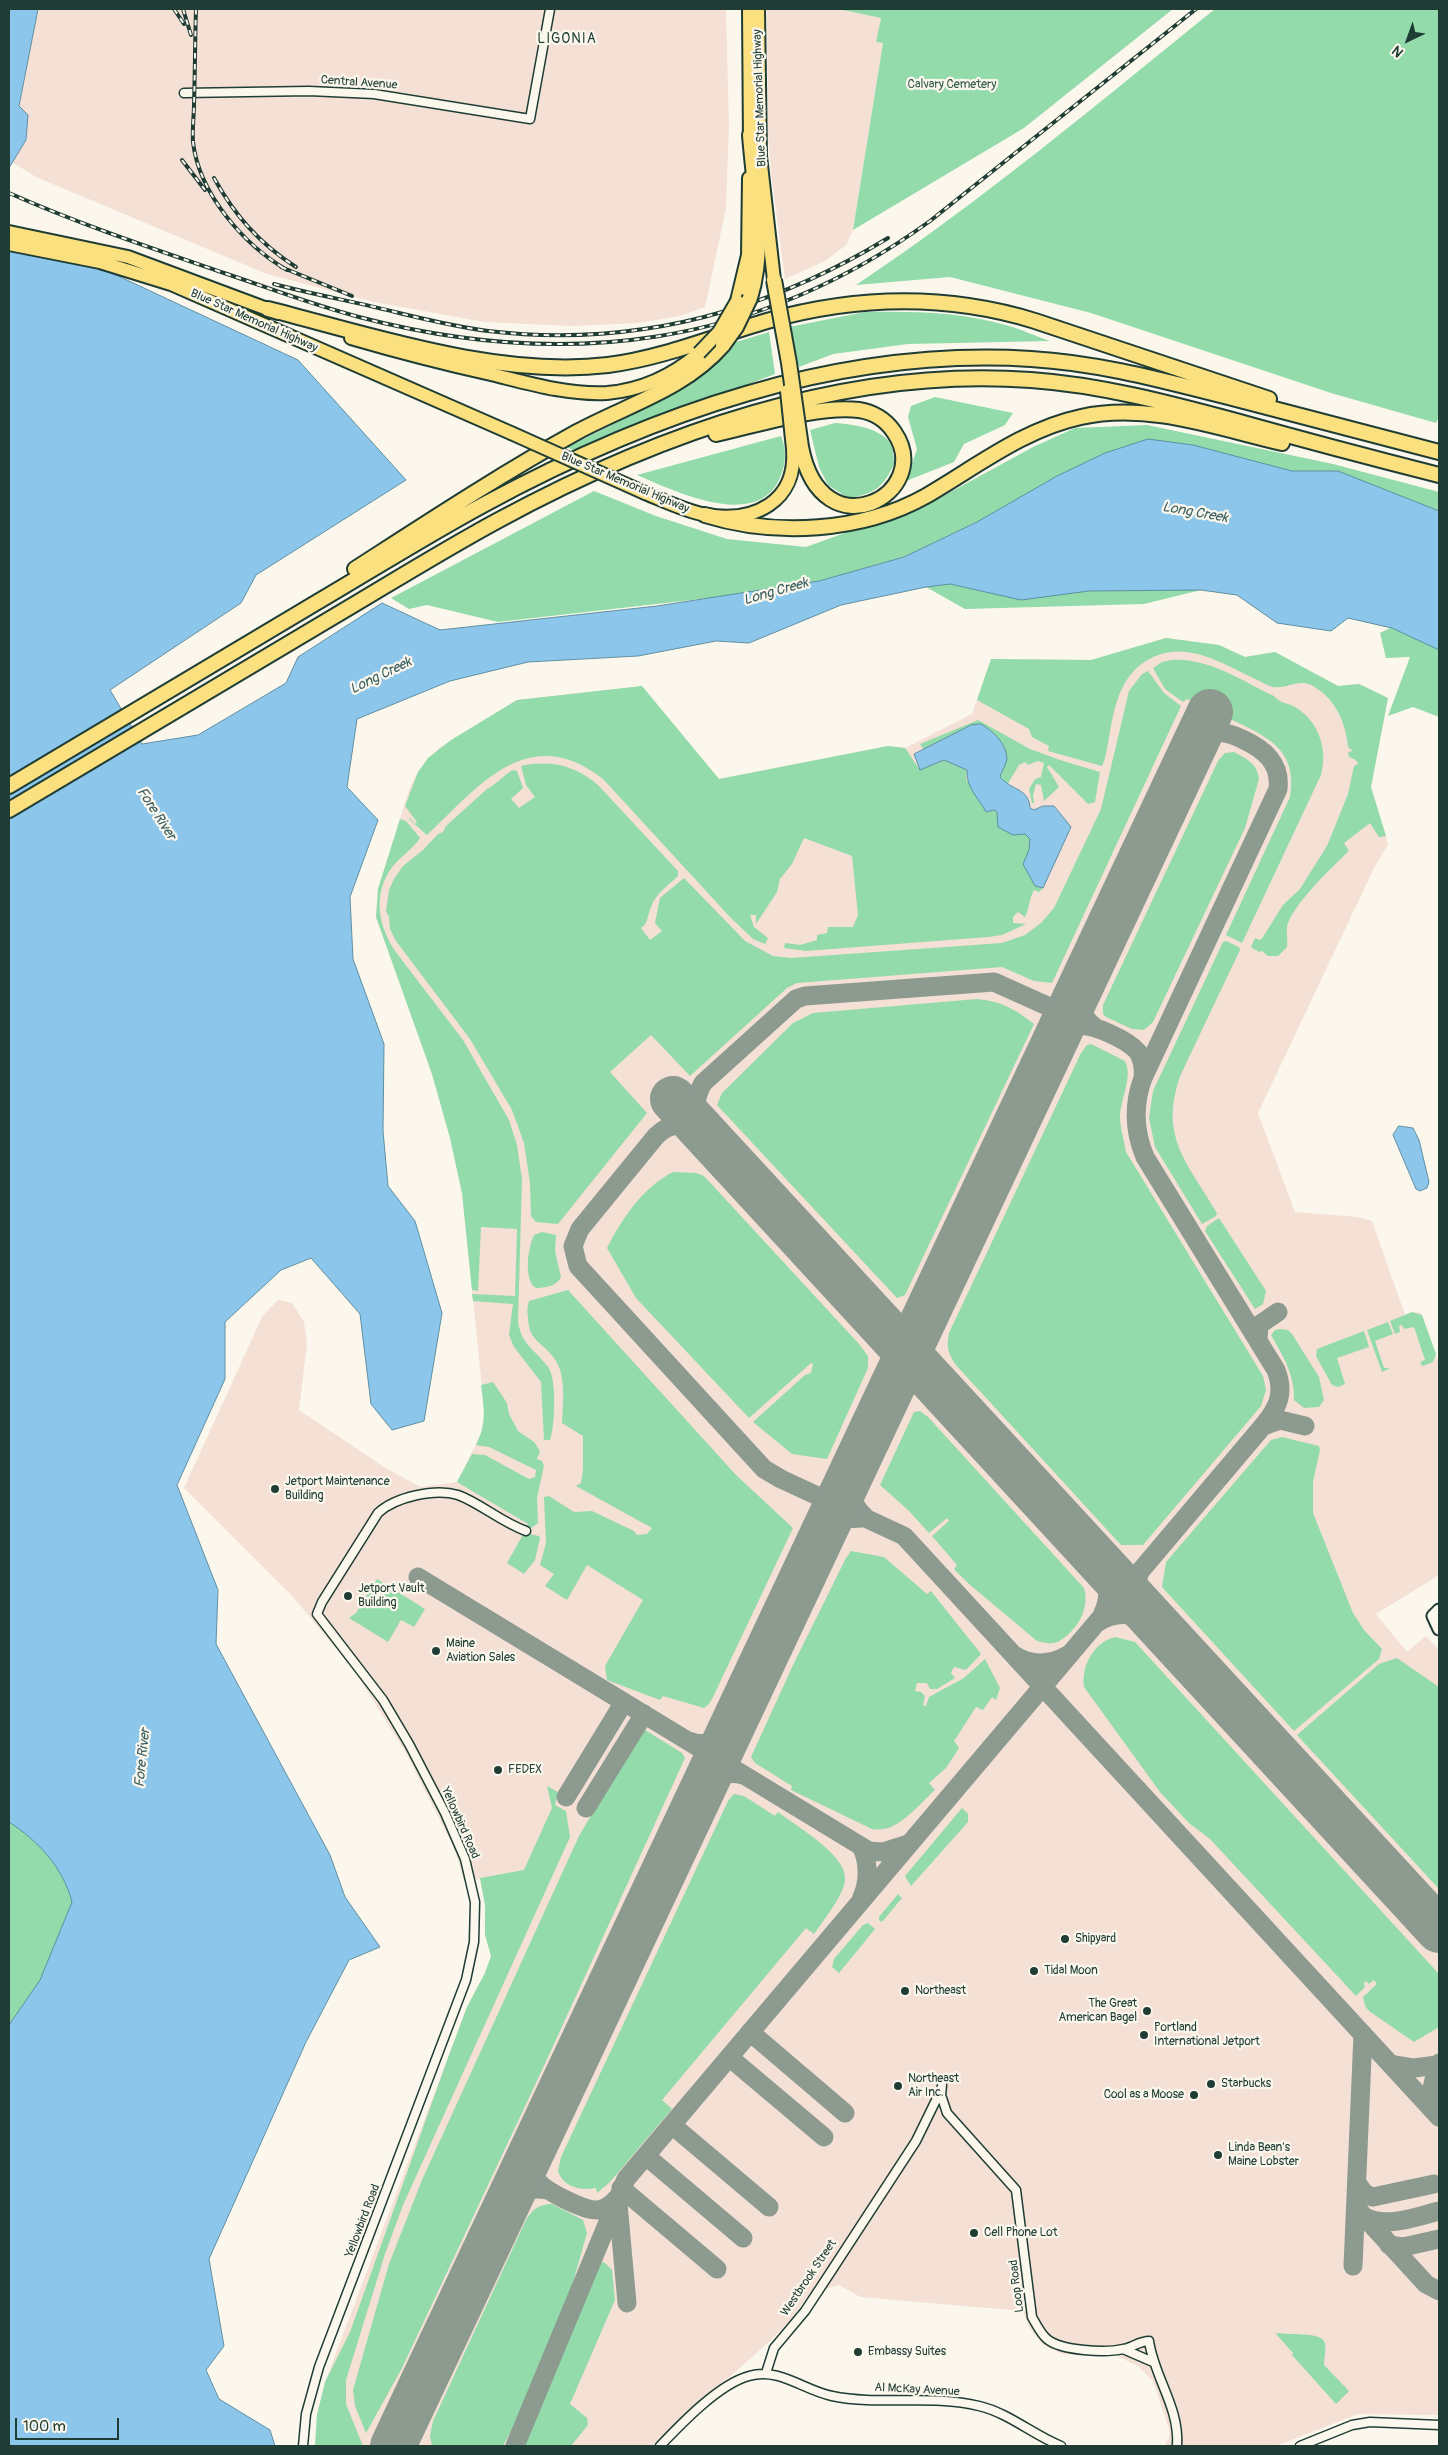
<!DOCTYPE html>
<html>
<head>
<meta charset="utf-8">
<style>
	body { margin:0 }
	#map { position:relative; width:1448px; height:2455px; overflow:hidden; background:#fbf7ec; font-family:Pangolin,sans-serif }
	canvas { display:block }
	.frame { position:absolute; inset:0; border:10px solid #1f3d34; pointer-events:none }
	.north { position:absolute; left:1383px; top:15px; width:50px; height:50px; -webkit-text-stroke:4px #fbf7ec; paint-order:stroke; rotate:222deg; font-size:14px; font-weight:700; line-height:20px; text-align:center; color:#1f3d34 }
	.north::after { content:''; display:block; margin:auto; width:18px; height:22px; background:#1f3d34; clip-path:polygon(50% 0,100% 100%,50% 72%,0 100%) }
	.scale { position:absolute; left:15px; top:2418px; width:104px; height:22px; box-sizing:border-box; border:2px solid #1f3d34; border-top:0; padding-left:6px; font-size:15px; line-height:18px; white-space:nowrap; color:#1f3d34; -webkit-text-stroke:4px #fbf7ec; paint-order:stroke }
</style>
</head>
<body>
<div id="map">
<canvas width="1448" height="2455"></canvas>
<div class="frame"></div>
<div class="north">N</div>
<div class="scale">100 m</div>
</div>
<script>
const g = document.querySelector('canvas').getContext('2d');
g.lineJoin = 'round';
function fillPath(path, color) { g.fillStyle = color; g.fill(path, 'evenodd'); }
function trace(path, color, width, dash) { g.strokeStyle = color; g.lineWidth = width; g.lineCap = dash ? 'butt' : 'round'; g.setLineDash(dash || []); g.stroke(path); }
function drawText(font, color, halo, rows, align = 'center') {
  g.font = font + ' Pangolin,sans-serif'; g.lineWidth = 4.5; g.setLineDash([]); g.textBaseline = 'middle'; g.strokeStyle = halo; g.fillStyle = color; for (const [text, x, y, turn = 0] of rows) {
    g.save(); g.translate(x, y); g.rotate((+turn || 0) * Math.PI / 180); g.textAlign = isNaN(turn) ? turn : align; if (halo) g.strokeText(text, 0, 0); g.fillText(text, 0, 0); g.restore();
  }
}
fillPath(new Path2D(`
	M38 9H726L729 126 726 208 705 307 680 316 638 323 572 326 484 322 374 302 267 274 36 177 12 162 26 140 19 106Z
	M767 9H838L881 18 876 42 883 43 853 230 846 245 825 261 785 279 771 172 768 133Z
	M1166 638 1219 645 1245 657 1275 652 1338 686 1359 684 1388 698 1371 787 1388 844 1374 868 1258 1113 1295 1212 1358 1217 1372 1221 1405 1315 1416 1312 1421 1313 1439 1364V1575L1376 1614 1407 1652 1426 1636 1439 1650V2415L1358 2414 1276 2446 1165 2445 1169 2438V2429L1153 2381 1138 2366 1117 2356 1062 2354 1043 2345 1030 2329 1023 2311 860 2297 839 2285 810 2293 792 2318 770 2341 652 2446H315L317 2415 325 2382 467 2007 485 1973 491 1956 485 1935V1905L480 1879 464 1881 455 1850 406 1753 356 1673 294 1598 184 1488 263 1315 278 1300 292 1303 304 1322 307 1344 299 1410 387 1469 421 1487 457 1482 483 1430 485 1416 462 1193 450 1138 432 1074 376 917 378 889 410 787 418 772 439 748 517 700 642 686 719 779 888 746 905 748 972 714 991 659 1091 660Z`), '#f4e0d5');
fillPath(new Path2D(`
	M838 9H1173L1024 128 853 230 883 43 876 42 881 18Z
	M1215 9H1439V417L1436 423 1331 393 1091 313 950 277 856 285C982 201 1097 104 1215 9Z
	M865 312C912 311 961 312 1006 325 1021 329 1035 336 1050 341L908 344 833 354 799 367 789 327Z
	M769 332 775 374 573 450 567 447 670 396 722 357 733 343Z
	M935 397 1013 413 1005 425 964 444 954 462 906 481 917 449 908 417 911 406Z
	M835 423C851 424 881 428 890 443 893 448 893 457 895 462 883 488 875 494 848 498L828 485 819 467 810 430Z
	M1147 425 1333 464 1439 492V564L977 522 904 557 819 581 736 595 498 622 427 605 409 609 391 598 594 491 656 516 727 539 806 547 936 500 1033 447 1075 428Z
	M781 436C787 450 786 465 779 480 755 530 674 491 637 475Z
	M958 564 1439 582V717L1413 707 1388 716 1410 657 1386 658 1380 633 1390 628 1348 618 1331 631 1277 623 1237 595 1201 590 1144 604 965 609 926 587Z
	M1166 638 1219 645 1245 657 1275 652 1338 686 1359 684 1388 698 1371 787 1386 836 1379 837 1370 823 1344 843 1349 851C1333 866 1291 906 1287 927 1286 933 1288 940 1287 947L1278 956H1268L1262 951 1259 952 1251 947 1255 938 1260 940 1263 937 1283 905 1300 889 1327 846 1348 794 1354 766 1358 764 1356 760 1349 757 1348 752 1353 751 1348 747C1346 723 1335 697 1311 685 1297 679 1287 689 1274 687 1267 686 1259 680 1253 678 1218 661 1180 637 1143 663 1117 681 1113 715 1108 744 1106 751 1106 759 1102 766L1048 751 1049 746 1032 737 1029 729 977 700 991 659 1091 660Z
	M1171 660C1208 657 1242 681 1274 696 1279 703 1288 703 1295 707 1319 721 1328 750 1321 775L1242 943 1226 935 1290 797C1298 751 1269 737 1232 720 1217 713 1202 706 1187 699L1183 702 1165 689 1153 668 1162 662Z
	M1148 671 1164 693 1181 706 1052 983 1034 981 1002 967 797 983 787 988 690 1076 651 1035 610 1072 647 1113 558 1224 536 1222 531 1216 530 1183 524 1143 512 1110 470 1039 396 941 390 929 389 917 386 911 389 890 394 879 403 866 423 850 438 834 443 832 446 826 487 789C496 785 503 775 513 770L517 771 523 788 511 799 519 808 535 797 526 785 521 766C551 760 574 765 598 785L678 871V876C669 885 655 894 651 907 647 916 649 922 641 928L650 940 662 931 655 923 660 898 684 878 745 941 773 956 791 958 1002 943 1025 935 1041 923 1054 908 1101 809 1129 691 1142 674Z
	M642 686 719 779 888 746 905 748 920 770 944 760 967 770 966 779 986 812 994 810 1020 834H1026L1030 839 1029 850 1035 886 1043 888 1039 892 1034 890C1028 902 1030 907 1025 917L1018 912 1013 917V923L1026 924 1002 935 988 937 806 951 784 948 785 943 800 945 817 940V935L827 933 828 927H853L858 915 852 856 804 838 792 864 780 879 777 892 756 924V915H750L754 927 768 938 765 944 753 939 730 917 603 779C528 721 480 785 427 835L410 820 409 817 415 824 417 822 405 806 418 772 428 758 451 740 517 700Z
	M978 720 1030 749 1060 760 1100 772 1095 802 1088 804 1049 765 1047 767 1059 787 1044 801 1041 785 1036 784 1033 795 1034 803H1032L1029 789 1035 779 1041 777 1044 763 1038 761 1028 765 1025 762 1019 765 1007 785 1000 777 1007 758 1003 744 953 734 923 749 920 744Z
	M1234 752C1247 759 1257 763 1259 779L1245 828 1153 1022 1144 1030 1132 1029 1106 1017 1103 1014V1005L1218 761 1225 753Z
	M400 819 406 821 420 838C413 849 401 856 393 866 372 893 378 925 395 951L463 1040 509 1120 517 1145 522 1179 518 1322C522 1346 535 1349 548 1367 557 1378 555 1427 550 1440H544L541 1382 514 1347 509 1335 513 1304 473 1301 472 1294 515 1296 517 1229 481 1227 478 1291 472 1290 462 1193 450 1138 432 1074 376 917 378 889Z
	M1226 941 1239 947 1240 950 1181 1074C1158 1136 1187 1162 1217 1213L1216 1216 1202 1224 1155 1147 1149 1118 1153 1091 1223 942Z
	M977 999C1001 1001 1015 1009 1034 1024L905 1295 897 1298 717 1105 722 1093 793 1023 813 1013Z
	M1091 1044 1125 1061C1133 1076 1121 1098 1120 1116 1120 1128 1124 1140 1126 1152L1263 1376 1266 1390 1261 1406 1143 1545H1121L955 1364C948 1353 946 1346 949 1333L1081 1053 1087 1045Z
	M673 1172 696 1173 704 1176 859 1344 868 1356V1368L827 1459 792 1454 753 1422 805 1375 811 1373 813 1364 811 1363 749 1418 636 1298 607 1248C622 1219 643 1187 673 1172Z
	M1219 1218 1266 1291 1263 1304 1255 1309 1205 1231 1207 1226Z
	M542 1232 556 1235 555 1251 561 1277C557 1286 545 1288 536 1288 523 1280 528 1247 534 1235Z
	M568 1290 736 1475 793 1528 713 1697 709 1704 704 1708 663 1696 660 1700 607 1680 605 1666 643 1600 587 1565 567 1600 545 1586 554 1574 540 1565 546 1543 544 1497 549 1496 574 1512 592 1511 634 1531 637 1535 647 1534 652 1528 576 1486 581 1483 583 1469V1436L562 1423C563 1405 566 1377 556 1361 545 1343 528 1342 528 1317 527 1311 527 1307 529 1301Z
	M1412 1312 1422 1315 1436 1354 1433 1362 1422 1366 1420 1362 1425 1360 1414 1327 1404 1329 1402 1325 1399 1326 1400 1332 1395 1334 1390 1321Z
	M1388 1322 1393 1334 1375 1341 1384 1368H1390L1382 1372 1367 1330Z
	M1280 1329 1288 1330 1292 1334 1319 1377 1324 1400 1319 1407 1304 1408 1294 1400C1295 1375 1283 1356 1271 1335L1275 1330Z
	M1364 1331 1369 1347 1337 1358 1345 1384 1338 1387 1332 1385 1316 1356 1317 1349Z
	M493 1382 507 1403 509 1414 518 1431 534 1442 540 1451 537 1459 542 1461 544 1466 537 1498 538 1523 530 1529 527 1527 528 1524 457 1482 472 1454 485 1455 529 1479 535 1477 536 1470 489 1447 476 1445C487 1423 484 1409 481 1385Z
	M920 1411 928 1417 1084 1588C1090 1608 1078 1629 1061 1640 1054 1645 1045 1643 1037 1641L969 1584 954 1569 957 1565 932 1536 949 1521 947 1518 929 1533 909 1511 880 1485 914 1412Z
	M1282 1437 1319 1446 1320 1450 1313 1482V1513L1353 1613 1364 1630 1382 1649 1379 1659 1294 1731 1162 1587 1166 1562 1271 1440Z
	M9 1492 133 1706 9 2114Z
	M524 1533 539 1536 540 1538 535 1560 524 1574 507 1563Z
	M851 1551 884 1557 927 1594 931 1591 981 1654 966 1670 954 1667 951 1673 955 1678 937 1689H930L927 1683H917L915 1691 921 1692 925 1696 923 1705 926 1706 929 1697 964 1678 985 1659 1000 1688 996 1700 992 1697 983 1710 976 1707 954 1741 959 1748 946 1768 929 1783 935 1790C917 1806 897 1834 872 1829L791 1790 792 1786 755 1763 751 1757 794 1663 846 1558Z
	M377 1579 425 1609 414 1627 401 1620 388 1642 349 1618 356 1613Z
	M1115 1637 1135 1642 1439 1974V2027L1414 2042 1369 2011 1365 2006 1363 1997 1377 1984 1374 1980 1369 1984 1366 1981 1364 1983 1365 1987 1356 1996 1210 1839 1189 1823 1160 1792 1084 1687C1081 1666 1094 1642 1115 1637Z
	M1397 1658 1439 1687V1889L1297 1735 1379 1664Z
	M642 1728 682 1753 685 1758 543 2068 402 2368 366 2433 355 2406 353 2390 389 2264 422 2180 579 1836Z
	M547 1786 558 1792 555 1805 566 1811 570 1837 403 2205 385 2254 346 2380V2404L363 2446H315L317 2415 325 2382 350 2332 449 2055 467 2007 485 1973 491 1956 485 1935V1905L480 1878 524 1870 552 1808Z
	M734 1794 744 1796 775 1816 778 1812C796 1826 849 1856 845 1881 843 1896 823 1921 814 1934L806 1928 662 2100 672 2109 609 2183 597 2193 596 2188C580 2191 563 2187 558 2171L561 2157 728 1801Z
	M962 1808 968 1814V1822L911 1886 905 1876Z
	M898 1894 902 1898 882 1922 879 1920V1917Z
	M868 1923 875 1929 839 1973 832 1967 834 1959 863 1925Z
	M552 2204 583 2220 587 2233 572 2286 518 2418 503 2446H432L430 2436 433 2421 525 2222C531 2210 539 2204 552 2204Z
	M604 2262 612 2270 615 2300 570 2404 587 2418 588 2425 571 2446H524L595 2270 600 2263Z
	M1278 2333C1288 2335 1319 2332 1324 2341 1327 2347 1324 2358 1324 2365L1349 2391 1336 2404 1292 2355 1293 2353 1276 2334Z`), '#93dbaa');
const water = new Path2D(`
	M9 9H38L19 106 28 115 26 140 9 168Z
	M9 225 298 360 406 480 256 575 241 603 110 690 142 744 198 735 286 683 298 657 382 603 440 630 657 606 819 581 904 557 977 522 1057 476 1105 453 1148 439 1193 445 1292 471H1338L1439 511V650L1392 628 1348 618 1331 631 1277 623 1237 595 1201 590 1089 591 1021 600 950 584 926 587 841 605 749 643 716 641 638 656 528 662 450 681 357 719 347 787 378 820 350 897 353 959 384 1044 383 1131 388 1186 415 1221 442 1313 424 1421 392 1430 371 1404 360 1314 311 1258 281 1270 225 1322V1379L177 1485 218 1590 216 1644 330 1855 345 1897 380 1947 349 1960 306 2042 209 2259 224 2346 206 2370 219 2399 270 2430 275 2446H9V2025L40 1980 72 1902C63 1867 38 1841 9 1822Z
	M981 724C993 731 1006 743 1007 758 1007 763 1001 772 1000 777 1012 791 1029 788 1030 808L1034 810 1043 806H1054L1071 827 1043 888 1035 886 1023 864 1029 850 1030 839 1025 834 1013 835 998 827 997 812 994 810 986 812C978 797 966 788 967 770L944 760 920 770 914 754 971 725Z
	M1399 1126 1413 1128 1419 1140 1429 1182 1427 1188 1420 1191 1416 1189 1393 1135Z`);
fillPath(water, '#8cc6eb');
trace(water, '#608fa2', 1);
trace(new Path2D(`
	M1080 989C1079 1005 1081 1017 1095 1027
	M1053 1045C1060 1037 1066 1029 1077 1026 1092 1023 1128 1040 1138 1052 1143 1060 1144 1068 1143 1078
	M705 1135C689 1123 672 1120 656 1136L580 1229 573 1246 578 1266 764 1469 781 1479 904 1536 1439 2117
	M705 1135C695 1116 692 1103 703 1083L796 999 805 996 994 982 1096 1028
	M1258 1340 1259 1325 1278 1312
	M1263 1426 1280 1420 1305 1426
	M851 1475C850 1494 851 1504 865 1517
	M825 1532 843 1519 862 1518
	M1099 1561C1107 1579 1112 1594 1103 1613
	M1140 1572C1133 1587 1137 1600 1146 1612
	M418 1577 869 1851 883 1852 908 1844
	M1097 1623C1119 1608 1141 1615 1162 1629
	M1014 1655C1031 1666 1051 1665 1068 1655
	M689 1741C707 1748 720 1741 732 1727
	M566 1797 624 1702
	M698 1799C709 1782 721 1769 743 1775
	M586 1808 644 1714
	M861 1846C869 1861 869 1882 862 1897
	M750 2032 845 2113
	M729 2057 824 2137
	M1390 2064 1414 2068 1437 2065
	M1437 2114 1432 2089 1437 2065 1439 2063
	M672 2125 769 2207
	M533 2150C532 2161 531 2170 537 2180 544 2191 585 2211 598 2210 606 2209 612 2204 617 2198
	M646 2156 743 2238
	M1357 2183 1365 2194 1373 2197 1434 2184
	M621 2188 717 2269
	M1356 2203 1360 2212 1426 2284 1439 2291
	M618 2204 627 2303
	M506 2207C517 2193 528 2186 547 2190
	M1363 2216C1386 2229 1415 2217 1439 2211
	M1389 2245 1403 2247 1439 2239
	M1353 2266 1363 2034
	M402 2446 405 2422
	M515 2446 626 2179 1263 1426C1278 1408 1285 1393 1276 1370L1145 1157C1134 1131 1133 1105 1143 1078L1278 789C1281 763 1264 749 1242 739 1234 735 1225 732 1216 733 1206 735 1200 742 1193 748`), '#8d9a90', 19);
trace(new Path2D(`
	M673 1099 1439 1930
	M393 2446 1210 712`), '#8d9a90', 46);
const street = new Path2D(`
	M184 93 309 91 374 94 530 119 550 9
	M942 2085 941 2095 947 2113 1016 2190 1032 2317C1036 2324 1041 2334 1047 2339 1061 2351 1106 2353 1123 2349 1132 2348 1139 2341 1149 2341 1154 2377 1180 2408 1177 2446
	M1123 2349 1153 2362
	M766 2373 774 2348 805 2311 830 2273 916 2141 940 2092
	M303 2446 306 2414 319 2367 466 1980 474 1942 475 1902 465 1859 445 1813 409 1744 383 1700 317 1614 322 1602 378 1513C395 1497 435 1488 458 1495 480 1503 501 1522 526 1531
	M660 2446C681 2424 719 2384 749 2376 779 2367 803 2390 832 2396 880 2406 931 2394 979 2406 1009 2413 1033 2435 1061 2446
	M1300 2446 1352 2425 1370 2422 1439 2425`);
const secondary = new Path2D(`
	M1439 1610 1433 1616 1439 1629`);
const primary = new Path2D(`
	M749 9 750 145
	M758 9 760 156 774 280
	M9 232 128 257 278 313
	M9 244 100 262 171 284 511 433
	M737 301 748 255 749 178
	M351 338C399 352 446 364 495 375 531 384 569 395 607 393 642 390 672 376 699 353
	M645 493C665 501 685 511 706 515 754 523 797 502 793 449`);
const highway = new Path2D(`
	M750 135C754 187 766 247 750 298
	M268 309C374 336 498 378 608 365 663 358 715 336 767 321 856 296 947 294 1035 321L1269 399
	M716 434C757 425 819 405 859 410 873 412 886 420 894 432 936 493 822 555 801 447
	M705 515C776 537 862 532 926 496 976 467 1024 429 1081 417 1148 402 1217 428 1282 443
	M355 569C428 522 501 474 577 432 627 405 685 389 723 345
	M9 786C109 726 209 667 309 607 367 573 424 537 483 505 651 414 838 347 1031 359 1101 363 1168 382 1236 399 1304 417 1372 434 1439 452
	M9 810C113 748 218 686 323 623 381 589 438 553 497 521 657 434 846 366 1031 380 1101 385 1169 403 1236 421 1304 440 1372 458 1439 475`);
trace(street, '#1f3d34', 11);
trace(secondary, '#1f3d34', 15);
trace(primary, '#1f3d34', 16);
trace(highway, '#1f3d34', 18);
trace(street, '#fbf7ec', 8);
trace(secondary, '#fbf7ec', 11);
trace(primary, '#fbe080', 12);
trace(highway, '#fbe080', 14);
const rail = new Path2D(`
	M174 9 184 24
	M183 9 191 35
	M196 9C195 40 195 72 194 104 194 116 192 130 193 142 199 194 244 245 287 270
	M182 160 205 190
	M214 178C235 216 260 244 296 267
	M9 193C79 224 151 248 224 273 269 288 313 305 359 317 565 371 756 347 930 221L1196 9
	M281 267 352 296
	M274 284C315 295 357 302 399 313 428 320 457 327 488 331 632 348 765 313 888 238`);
trace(rail, '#1f3d34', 4);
trace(rail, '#fbf7ec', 2, [5.5]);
const primaryBridge = new Path2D(`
	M699 353 719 332 737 301
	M787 391 793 449
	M511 433 645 493`);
const highwayBridge = new Path2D(`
	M774 280 789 363 801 447
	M723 345 736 327 750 298`);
trace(primaryBridge, '#1f3d34', 16, []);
trace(highwayBridge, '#1f3d34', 18, []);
trace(primaryBridge, '#fbe080', 12);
trace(highwayBridge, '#fbe080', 14);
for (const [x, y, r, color] of [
	[275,1489,5,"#1f3d34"],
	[348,1596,5,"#1f3d34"],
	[436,1651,5,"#1f3d34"],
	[498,1770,5,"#1f3d34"],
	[1065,1939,5,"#1f3d34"],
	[1034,1971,5,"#1f3d34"],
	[905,1991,5,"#1f3d34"],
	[1147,2011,5,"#1f3d34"],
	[1144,2035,5,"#1f3d34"],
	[1211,2084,5,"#1f3d34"],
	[898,2086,5,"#1f3d34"],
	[1194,2095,5,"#1f3d34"],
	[1218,2155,5,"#1f3d34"],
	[974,2233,5,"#1f3d34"],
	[858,2352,5,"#1f3d34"]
]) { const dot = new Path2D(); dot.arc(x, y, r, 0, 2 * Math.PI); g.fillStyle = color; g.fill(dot); trace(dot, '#fbf7ec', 2); }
drawText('12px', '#1f3d34', '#fbf7ec', [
	["Central Avenue",359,83,4],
	["Blue Star Memorial Highway",760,98,-92],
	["Blue Star Memorial Highway",254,321,24],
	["Blue Star Memorial Highway",625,483,23],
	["Yellowbird Road",460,1823,66],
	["Yellowbird Road",363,2221,-69],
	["Westbrook Street",809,2278,-56],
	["Loop Road",1017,2286,-97],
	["Al McKay Avenue",917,2390,3]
]);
drawText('12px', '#365d4c', '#fbf7ec', [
	["Calvary Cemetery",952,85]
]);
drawText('12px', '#1f3d34', '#fbf7ec', [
	["Jetport Maintenance",285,1482],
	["Building",285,1496],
	["Jetport Vault",358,1589],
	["Building",358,1603],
	["Maine",446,1644],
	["Aviation Sales",446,1658],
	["FEDEX",508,1770],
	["Shipyard",1075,1939],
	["Tidal Moon",1044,1971],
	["Northeast",915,1991],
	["The Great",1137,2004,"right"],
	["American Bagel",1137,2018,"right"],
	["Portland",1154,2028],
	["International Jetport",1154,2042],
	["Northeast",908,2079],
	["Air Inc.",908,2093],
	["Starbucks",1221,2084],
	["Cool as a Moose",1184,2095,"right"],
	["Linda Bean's",1228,2148],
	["Maine Lobster",1228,2162],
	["Cell Phone Lot",984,2233],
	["Embassy Suites",868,2352]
], 'left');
g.letterSpacing = '1px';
drawText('14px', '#1f3d34', '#fbf7ec', [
	["LIGONIA",567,39]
]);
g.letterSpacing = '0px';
drawText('italic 14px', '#3a5f62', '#fbf7ec', [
	["Long Creek",1195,513,10],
	["Long Creek",776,592,-16],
	["Long Creek",381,676,-26],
	["Fore River",156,814,57],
	["Fore River",143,1758,-84]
]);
</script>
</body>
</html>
